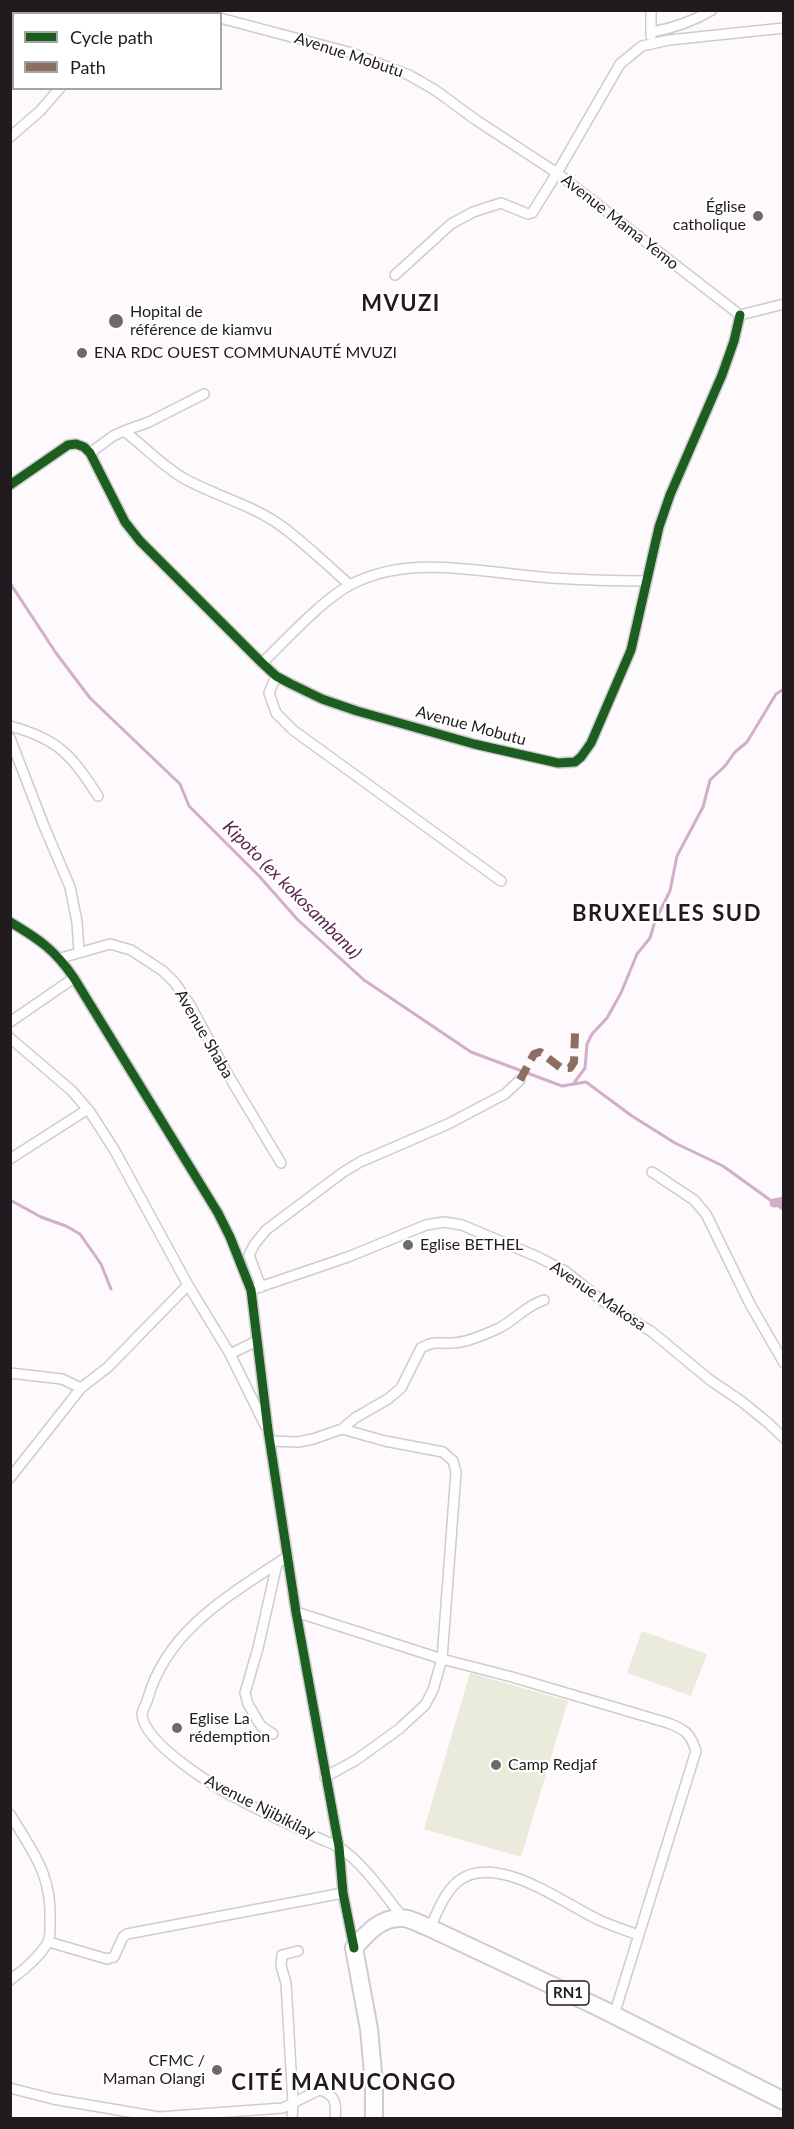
<!DOCTYPE html>
<html>
<head>
<meta charset="utf-8">
<style>
	body { margin:0 }
	#map { position:relative; width:794px; height:2129px; overflow:hidden; background:#fef9fc; font-family:Lato,sans-serif }
	canvas { display:block }
	.frame { position:absolute; inset:0; border:12px solid #211b1f; pointer-events:none }
	.legend { position:absolute; left:12px; top:12px; width:210px; height:78px; box-sizing:border-box; background:#fff; border:2px solid #a6a4a5; margin:0; padding:8px 10px; list-style:none; font-size:18px; color:#211b1f }
	.legend li { display:flex; align-items:center; gap:12px; height:30px }
	.legend b { width:30px; border:2px solid #a6a4a5 }
</style>
</head>
<body>
<div id="map">
<canvas width="794" height="2129"></canvas>
<div class="frame"></div>
<ul class="legend">
<li><b style="height:8px;background:#1b5e20"></b>Cycle path</li>
<li><b style="height:8px;background:#8d6e63"></b>Path</li>
</ul>
</div>
<script>
const g = document.querySelector('canvas').getContext('2d');
g.lineJoin = 'round';
function fillPath(path, color) { g.fillStyle = color; g.fill(path, 'evenodd'); }
function trace(path, color, width, dash) { g.strokeStyle = color; g.lineWidth = width; g.lineCap = dash ? 'butt' : 'round'; g.setLineDash(dash || []); g.stroke(path); }
function drawText(font, color, halo, rows, align = 'center') {
  g.font = font + ' Lato,sans-serif'; g.lineWidth = 4.5; g.setLineDash([]); g.textBaseline = 'middle'; g.strokeStyle = halo; g.fillStyle = color; for (const [text, x, y, turn = 0] of rows) {
    g.save(); g.translate(x, y); g.rotate((+turn || 0) * Math.PI / 180); g.textAlign = isNaN(turn) ? turn : align; if (halo) g.strokeText(text, 0, 0); g.fillText(text, 0, 0); g.restore();
  }
}
fillPath(new Path2D(`
	M642 1631 707 1654 691 1696 627 1673Z
	M470 1673 568 1701 521 1857 424 1829Z`), '#eaebda');
trace(new Path2D(`
	M10 583 56 653 90 698 180 784 189 806 259 876 298 920 364 980 471 1052 562 1086 586 1082 632 1116 675 1143 723 1166 784 1210
	M574 1083 585 1068 587 1044 592 1034 607 1018 621 993 637 954 650 938 655 921 670 891 677 856 703 807 710 780 725 766 735 752 747 742 776 694 784 689
	M10 1200 41 1217 66 1226 80 1234 101 1264 111 1289`), '#d1afc8', 3);
trace(new Path2D(`
	M774 1203 784 1201`), '#d1afc8', 9);
const minor = new Path2D(`
	M183 10 199 14
	M59 14 62 10
	M131 14 135 10
	M220 18 352 53 409 75 435 90 476 120 557 173 532 213 528 214 501 203 473 212 451 224 395 275
	M652 32C674 28 692 22 712 10
	M651 36V10
	M10 65 14 62
	M10 137 40 111 60 88
	M740 315 557 173 620 64 642 46 669 40 784 28
	M740 315 784 304
	M124 431 149 422 204 394
	M90 453 113 436 124 431C145 447 162 466 185 479 216 496 252 505 280 525 305 543 327 565 350 585
	M10 485 68 445 76 444 84 447 90 453 125 522 140 541 262 663 276 676 291 684 322 699 357 711 474 744 558 763 575 762 581 757 591 743 631 650 659 527 670 495 722 375 734 341 740 315
	M262 663C286 640 322 600 350 585 411 552 487 574 552 578 583 580 615 581 647 581
	M276 676 269 693 276 713 293 730 501 881
	M10 726C59 739 72 756 98 796
	M10 738 44 826 70 887 77 922 79 952
	M10 922C39 939 55 950 74 978L218 1213 230 1237 251 1290 268 1430 296 1612 339 1847 343 1893 354 1948
	M61 958 110 944 131 950 163 971 175 983 190 1005 227 1073 281 1163
	M10 1022 74 978
	M10 1038 72 1091 90 1112 115 1151 188 1285 230 1354 265 1425
	M10 1159 88 1109
	M652 1172 694 1200 706 1214 750 1304 784 1363
	M261 1287 249 1255 254 1245 266 1230 342 1173 360 1162 448 1124 505 1094 520 1080
	M251 1290 348 1257 426 1225 444 1222 462 1225 538 1257 565 1271 604 1302 652 1332 710 1380 741 1401 767 1422 784 1438
	M230 1354 257 1341
	M10 1373 62 1379 81 1388
	M270 1441 298 1442 313 1439 342 1429 355 1418 388 1399 401 1388 421 1348C435 1340 438 1344 452 1343 466 1343 484 1335 497 1329 515 1321 523 1307 544 1300
	M10 1478 81 1388 108 1367 188 1285
	M288 1556C232 1594 168 1628 148 1698 147 1703 142 1710 142 1715 145 1744 216 1788 240 1800 264 1813 289 1824 314 1836 322 1840 331 1843 339 1847 363 1863 385 1895 403 1918
	M296 1612 442 1659 512 1677 668 1723C686 1730 690 1733 696 1751L614 2015
	M273 1734 261 1726 248 1704 245 1693 258 1648 277 1564
	M325 1777 356 1760 399 1729 425 1705 433 1690 442 1659 456 1472 453 1461 443 1452 385 1441 342 1429
	M10 1814C33 1853 52 1874 50 1921 50 1928 51 1938 47 1944 38 1958 24 1970 10 1980
	M430 1928C437 1913 443 1896 455 1884 492 1848 564 1904 599 1920 612 1926 625 1930 638 1935
	M49 1942 107 1959 114 1957 123 1937 127 1934 343 1893
	M10 2088 53 2099 159 2117 283 2108 319 2090C335 2094 337 2103 335 2118
	M292 2118 293 2103 286 1983 281 1966 282 1955 298 1951`);
const trunk = new Path2D(`
	M374 2118V2084L369 2029 354 1948C367 1933 381 1917 402 1918 411 1918 421 1925 430 1928L600 2008 784 2101`);
trace(minor, '#d0cbce', 12);
trace(trunk, '#d0cbce', 20);
trace(minor, '#fffeff', 9);
trace(trunk, '#fffeff', 16);
trace(new Path2D(`
	M520 1080 534 1054 540 1052 561 1068H570L574 1062 575 1033`), '#8d6e63', 8, [15, 8]);
trace(new Path2D(`
	M10 485 68 445 76 444 84 447 90 453 125 522 140 541 262 663 276 676 291 684 322 699 357 711 474 744 558 763 575 762 581 757 591 743 631 650 659 527 670 495 722 375 734 341 740 315
	M10 922C39 939 55 950 74 978L218 1213 230 1237 251 1290 268 1430 296 1612 339 1847 343 1893 354 1948`), '#1b5e20', 9);
for (const [x, y, r, color] of [
	[758,216,6,"#6e696c"],
	[116,321,8,"#6e696c"],
	[82,353,6,"#6e696c"],
	[408,1245,6,"#6e696c"],
	[177,1728,6,"#6e696c"],
	[496,1765,6,"#6e696c"],
	[217,2070,6,"#6e696c"]
]) { const dot = new Path2D(); dot.arc(x, y, r, 0, 2 * Math.PI); g.fillStyle = color; g.fill(dot); trace(dot, '#fff', 2); }
for (const [x, y, w] of [
	[568,1993,42]
]) { const box = new Path2D(); box.roundRect(x - w / 2, y - 12, w, 24, 4.5); g.fillStyle = '#fff'; g.fill(box); trace(box, '#211b1f', 1.5); }
drawText('bold 15px', '#211b1f', null, [
	["RN1",568,1993]
]);
drawText('16px', '#211b1f', '#fff', [
	["Avenue Mobutu",349,55,18],
	["Avenue Mama Yemo",620,222,38],
	["Avenue Mobutu",471,726,15],
	["Avenue Shaba",204,1034,60],
	["Avenue Makosa",598,1296,34],
	["Avenue Njibikilay",260,1807,27]
]);
drawText('16px', '#211b1f', '#fff', [
	["Église",746,207,"right"],
	["catholique",746,225,"right"],
	["Hopital de",130,312],
	["référence de kiamvu",130,330],
	["ENA RDC OUEST COMMUNAUTÉ MVUZI",94,353],
	["Eglise BETHEL",420,1245],
	["Eglise La",189,1719],
	["rédemption",189,1737],
	["Camp Redjaf",508,1765],
	["CFMC /",205,2061,"right"],
	["Maman Olangi",205,2079,"right"]
], 'left');
drawText('italic 18px', '#5f2552', '#fff', [
	["Kipoto (ex kokosambanu)",292,890,45]
]);
g.letterSpacing = '1.5px';
drawText('bold 22px', '#211b1f', '#fff', [
	["MVUZI",401,304],
	["BRUXELLES SUD",667,914],
	["CITÉ MANUCONGO",344,2083]
]);
g.letterSpacing = '0px';
</script>
</body>
</html>
